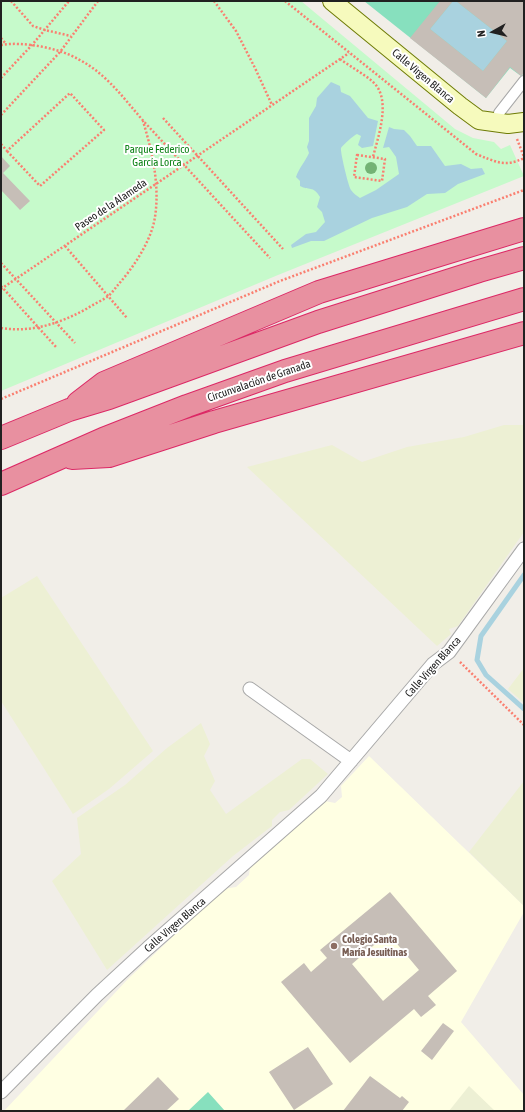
<!DOCTYPE html>
<html>
<head>
<meta charset="utf-8">
<style>
	body { margin:0 }
	#map { position:relative; width:525px; height:1112px; overflow:hidden; background:#f1eee8; font-family:"Asap Condensed",sans-serif }
	canvas { display:block }
	.frame { position:absolute; inset:0; border:2px solid #212121; pointer-events:none }
	.north { position:absolute; left:473px; top:12px; width:40px; height:40px; -webkit-text-stroke:3px #fff; paint-order:stroke; rotate:262deg; font-size:11px; font-weight:700; line-height:16px; text-align:center; color:#212121 }
	.north::after { content:''; display:block; margin:auto; width:14px; height:18px; background:#212121; clip-path:polygon(50% 0,100% 100%,50% 72%,0 100%) }
</style>
</head>
<body>
<div id="map">
<canvas width="525" height="1112"></canvas>
<div class="frame"></div>
<div class="north">N</div>
</div>
<script>
const g = document.querySelector('canvas').getContext('2d');
g.lineJoin = 'round';
function fillPath(path, color) { g.fillStyle = color; g.fill(path, 'evenodd'); }
function trace(path, color, width, dash) { g.strokeStyle = color; g.lineWidth = width; g.lineCap = dash ? 'butt' : 'round'; g.setLineDash(dash || []); g.stroke(path); }
function drawText(font, color, halo, rows, align = 'center') {
  g.font = font + ' "Asap Condensed",sans-serif'; g.lineWidth = 4; g.setLineDash([]); g.textBaseline = 'middle'; g.strokeStyle = halo; g.fillStyle = color; for (const [text, x, y, turn = 0] of rows) {
    g.save(); g.translate(x, y); g.rotate((+turn || 0) * Math.PI / 180); g.textAlign = isNaN(turn) ? turn : align; if (halo) g.strokeText(text, 0, 0); g.fillText(text, 0, 0); g.restore();
  }
}
fillPath(new Path2D(`
	M369 756 524 906V912L461 1022 524 1095V1111H4L128 979 223 889 236 887 249 875 250 867 325 801 335 803 342 797 341 786Z`), '#ffffe3');
fillPath(new Path2D(`
	M504 425H524V532L458 626 449 629 451 634 437 646 247 467 332 445 362 462 407 447 464 437Z
	M37 576 153 751 109 789 73 814 1 701V598Z
	M524 668V703L508 689Z
	M201 723 210 744 204 756 215 781 210 790 226 814 302 759H310L328 774 289 810 280 812 272 820V826L233 856 107 970 52 881 81 854 77 818 125 785 167 748Z
	M524 781V906L469 852Z
	M469 1086 495 1111H449Z`), '#edf0d4');
fillPath(new Path2D(`
	M1 1H301L455 129 473 138 494 142 501 149 510 145 524 176 278 275 1 391Z`), '#c6facb');
fillPath(new Path2D(`
	M364 1H524V73L521 76 510 68 486 98Z
	M208 1092 225 1111H188Z`), '#87e0be');
fillPath(new Path2D(`
	M453 1H456L507 41 483 71 430 29Z
	M331 82 340 86 341 92 350 96 368 118 378 121 373 146 362 148 358 145 361 136 357 134C354 135 343 145 341 148 340 151 348 185 351 190 353 193 357 196 360 198L376 190 399 174 396 157 389 147 383 148 389 127 394 129 404 130 410 136 417 146H431L445 166 461 164 471 169 482 168 485 174 458 184 445 193 427 194 407 207 372 218 324 241H311L292 248 291 245 306 234 316 232 325 222 322 212 317 207 320 197C313 185 309 191 300 186V181L296 177C299 168 305 162 309 153L307 147 309 141V118L316 106 317 98Z`), '#a9d2df');
trace(new Path2D(`
	M524 575 481 636 477 660 486 675 524 709`), '#a9d2df', 5);
fillPath(new Path2D(`
	M440 1H453L430 29 483 71 507 41 456 1H524V73L521 76 510 67 486 98 410 38Z
	M1 156 10 166 3 173 30 201 20 210 1 190Z
	M390 892 457 971 428 996 436 1005 421 1017 414 1009 350 1063 281 982 304 963 311 972 327 958 320 950ZM388 933 419 970 383 1001 352 964Z
	M443 1023 454 1031 432 1060 421 1051Z
	M308 1047 333 1084 294 1110 269 1072Z
	M370 1076 400 1098 402 1096 409 1102 402 1111H343Z
	M158 1077 179 1099 166 1111H123Z`), '#c6beb7');
const pedestrian = new Path2D(`
	M499 113 524 81`);
const minor = new Path2D(`
	M250 689 351 761
	M1 1092 97 995 148 948 321 796 433 664 449 652 524 549`);
const secondary = new Path2D(`
	M332 1 460 106 479 120 508 124 524 122`);
const motorway = new Path2D(`
	M78 403 104 383 319 292 524 229
	M1 438 69 410 109 398 318 322 479 271 524 258
	M72 458 109 456 214 422 524 333
	M1 484 103 439 187 406 285 371 524 299`);
trace(pedestrian, '#a8a8a8', 12);
trace(minor, '#a8a8a8', 15);
trace(secondary, '#6e7b05', 20);
trace(motorway, '#dc2865', 24);
trace(new Path2D(`
	M11 1 33 26 45 30 71 36
	M214 1 236 31 255 68 272 105
	M285 1 476 154C494 161 505 168 524 158
	M1 38 6 44
	M1 45C22 41 59 48 78 59 109 75 125 101 148 126 189 170 229 214 270 258
	M340 59C351 67 364 74 373 82 392 99 378 137 373 157
	M1 78 32 45 69 1
	M1 115 60 52 98 1
	M163 118 283 249
	M517 139 524 157
	M1 144 7 151 70 93 104 130 40 186 7 151
	M357 155 385 159 382 181 354 177Z
	M65 246 127 318
	M1 263 75 343
	M1 286 56 347
	M1 289 349 53
	M1 328C32 333 61 323 88 308 94 304 101 301 107 297 111 294 114 290 117 286 133 268 151 242 155 217 160 185 152 151 143 121
	M1 399 280 281 524 190
	M460 662 524 725`), '#fa7f70', 2.5, [2, 2]);
trace(pedestrian, '#fff', 10);
trace(minor, '#fff', 13);
trace(secondary, '#f6fabd', 18);
trace(motorway, '#e890a0', 22);
g.fillStyle = '#73b374';
for (const [x, y] of [
	[371,168]
]) { g.beginPath(); g.arc(x, y, 6, 0, 2 * Math.PI); g.fill(); }
for (const [x, y, r, color] of [
	[334,946,4,"#8d6e63"]
]) { const dot = new Path2D(); dot.arc(x, y, r, 0, 2 * Math.PI); g.fillStyle = color; g.fill(dot); trace(dot, '#fff', 1.5); }
drawText('11px', '#212121', '#fff', [
	["Calle Virgen Blanca",423,76,40],
	["Paseo de la Alameda",111,205,-34],
	["Circunvalación de Granada",259,381,-19],
	["Calle Virgen Blanca",433,667,-48],
	["Calle Virgen Blanca",175,925,-41]
]);
drawText('11px', '#0c8216', '#fff', [
	["Parque Federico",157,150],
	["García Lorca",157,163]
]);
drawText('bold 11px', '#785e54', '#fff', [
	["Colegio Santa",342,940],
	["María Jesuitinas",342,953]
], 'left');
</script>
</body>
</html>
